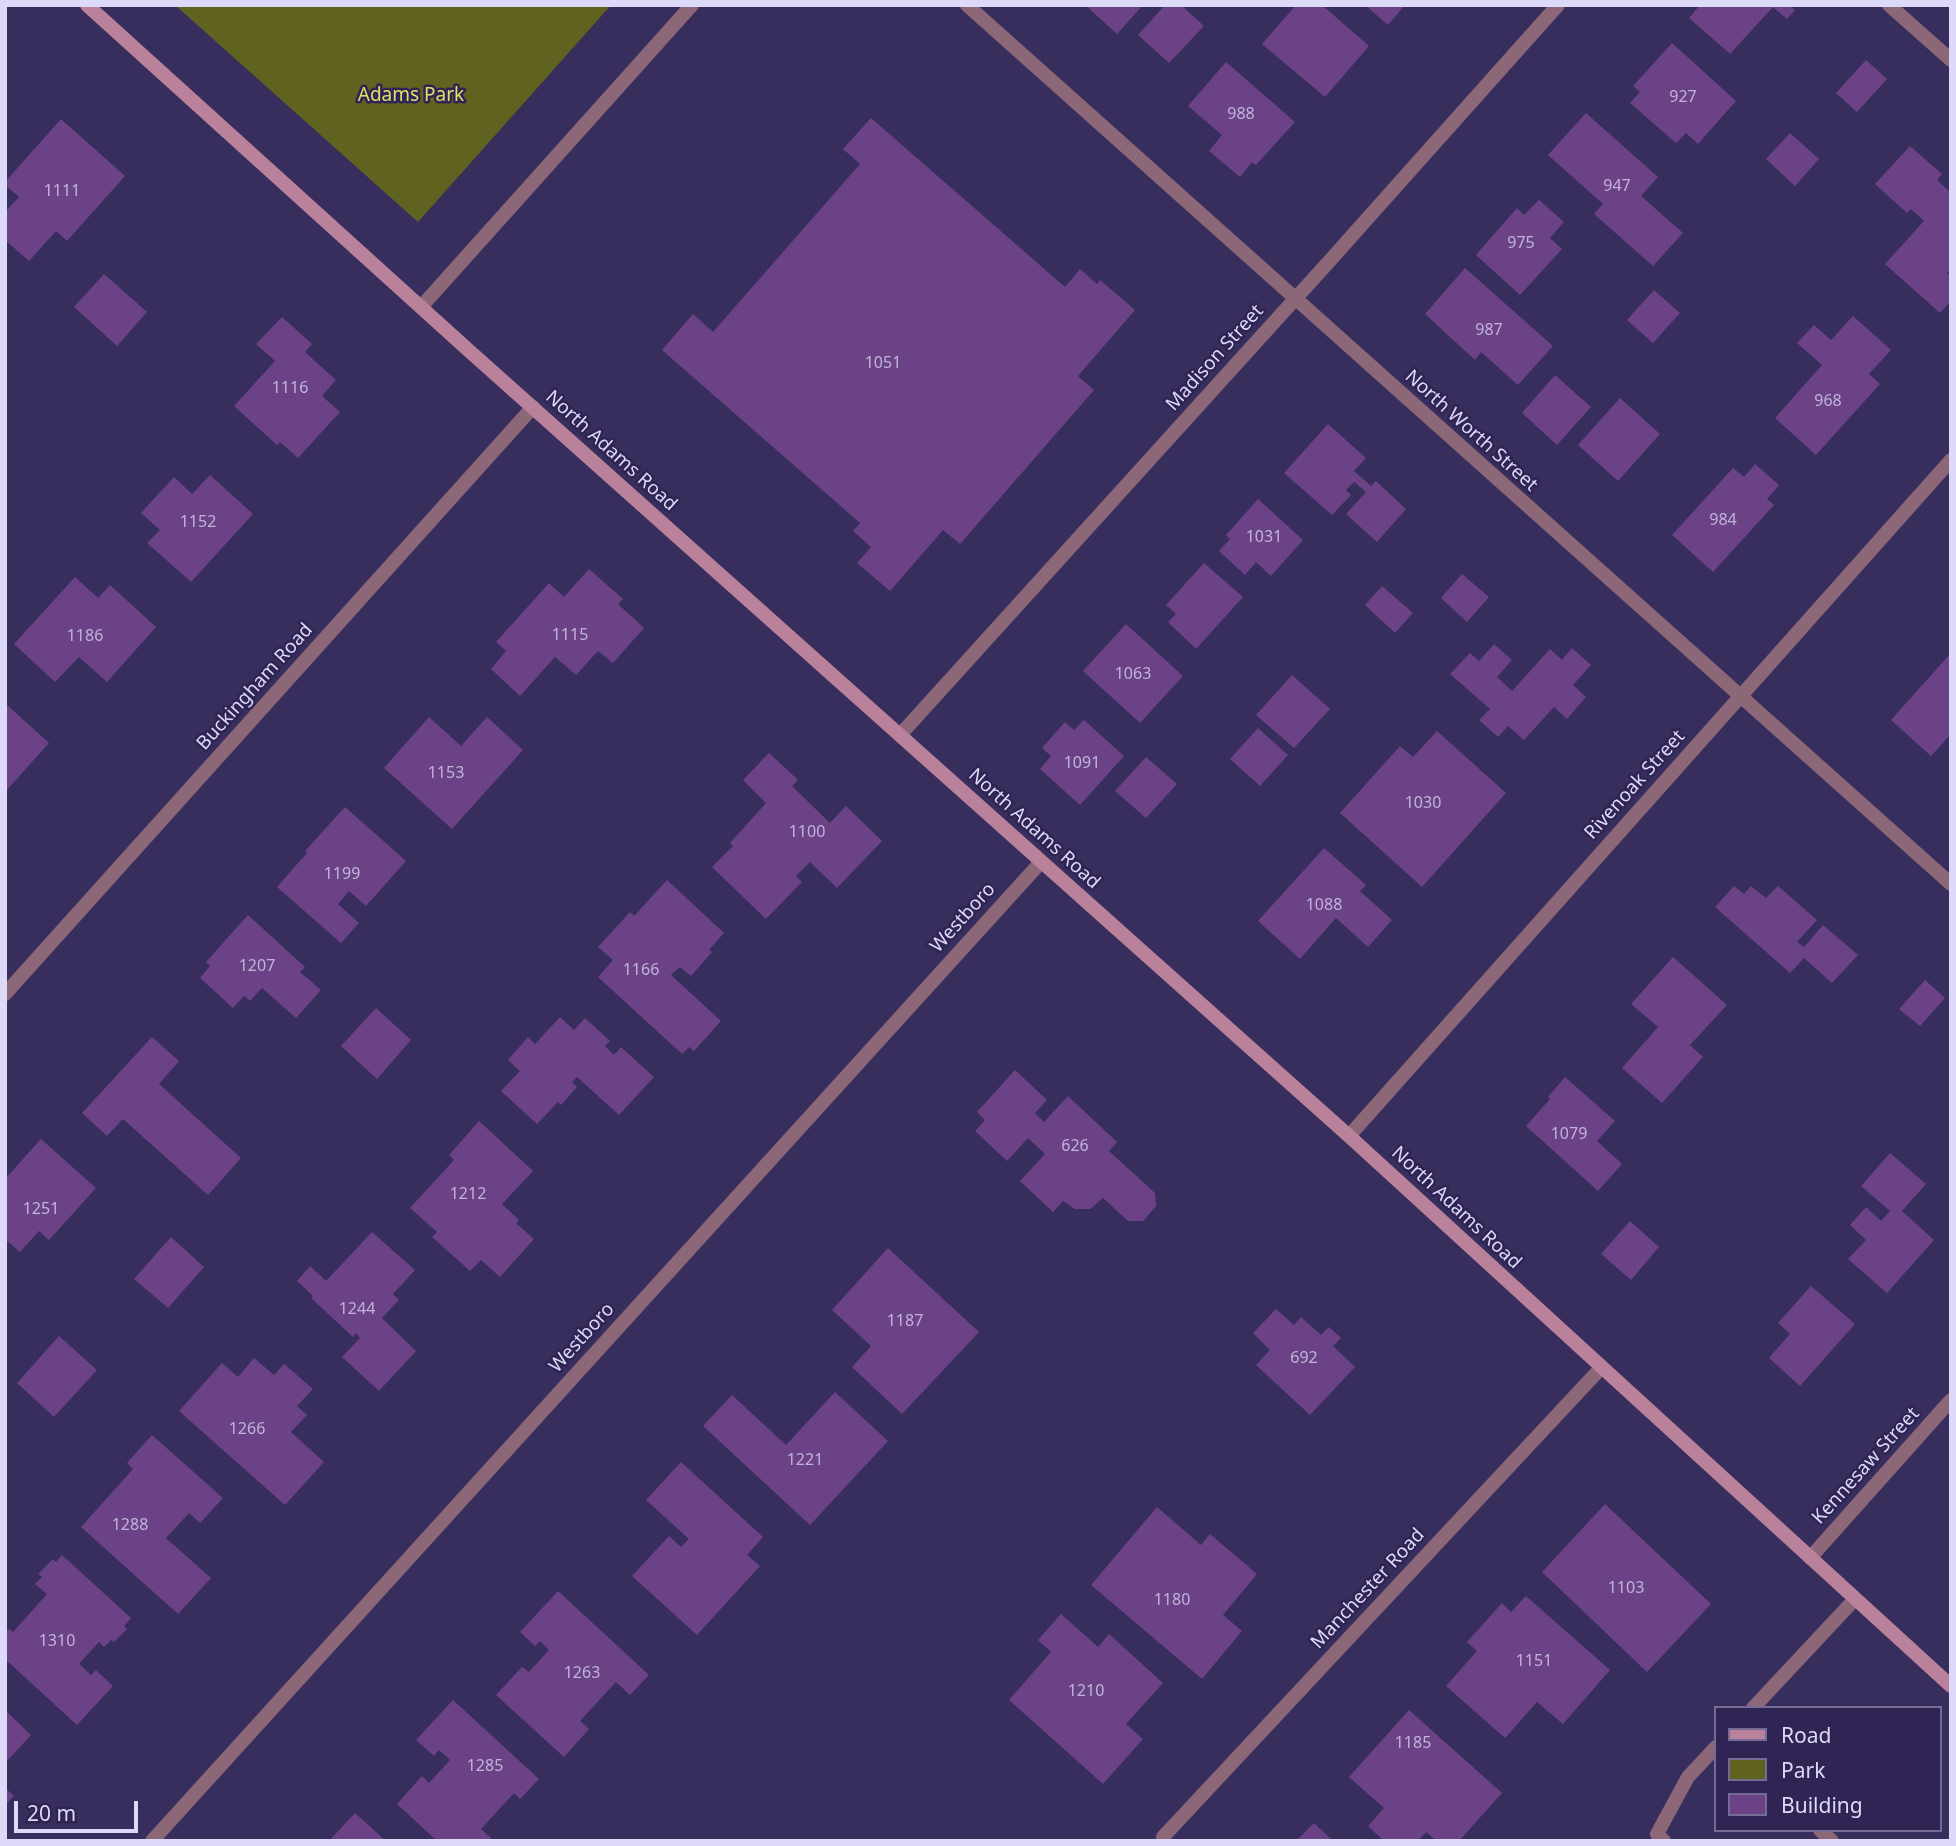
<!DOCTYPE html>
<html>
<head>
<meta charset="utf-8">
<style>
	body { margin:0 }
	#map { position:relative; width:1956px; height:1846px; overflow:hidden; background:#382e5e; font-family:"Noto Sans",sans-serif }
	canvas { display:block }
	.frame { position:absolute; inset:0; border:7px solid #ddd9f8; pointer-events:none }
	.legend { position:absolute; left:1714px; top:1706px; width:228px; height:126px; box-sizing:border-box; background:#2f2453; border:2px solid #756c95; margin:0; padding:9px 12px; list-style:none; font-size:21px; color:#ddd9f8 }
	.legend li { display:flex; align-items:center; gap:14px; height:35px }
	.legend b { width:35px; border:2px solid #756c95 }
	.scale { position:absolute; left:14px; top:1801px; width:124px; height:32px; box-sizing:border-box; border:4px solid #ddd9f8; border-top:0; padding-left:9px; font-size:21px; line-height:24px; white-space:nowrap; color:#ddd9f8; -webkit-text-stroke:5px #2f2453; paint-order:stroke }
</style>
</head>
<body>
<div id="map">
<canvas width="1956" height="1846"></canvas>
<div class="frame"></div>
<ul class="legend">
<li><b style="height:9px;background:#ba819a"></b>Road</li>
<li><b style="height:19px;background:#60621f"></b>Park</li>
<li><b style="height:19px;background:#6b4285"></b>Building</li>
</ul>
<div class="scale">20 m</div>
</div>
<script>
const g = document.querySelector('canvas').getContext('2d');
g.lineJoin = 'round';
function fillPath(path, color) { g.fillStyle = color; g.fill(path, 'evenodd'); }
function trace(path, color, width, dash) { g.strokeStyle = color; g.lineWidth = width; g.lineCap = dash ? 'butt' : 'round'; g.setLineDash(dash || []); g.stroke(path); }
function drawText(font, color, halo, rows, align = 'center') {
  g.font = font + ' "Noto Sans",sans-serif'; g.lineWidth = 5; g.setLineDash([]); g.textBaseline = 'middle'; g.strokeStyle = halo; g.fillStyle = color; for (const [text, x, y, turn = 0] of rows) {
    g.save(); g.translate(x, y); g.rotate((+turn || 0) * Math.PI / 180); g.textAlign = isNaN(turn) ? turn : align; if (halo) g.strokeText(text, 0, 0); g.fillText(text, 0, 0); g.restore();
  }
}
fillPath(new Path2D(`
	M175 5H611L418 222Z`), '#60621f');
fillPath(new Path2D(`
	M1085 5H1143L1117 34Z
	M1165 5H1181L1204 26 1169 63 1138 35Z
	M1296 5H1322L1369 46 1325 97 1262 44Z
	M1365 5H1405L1388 25Z
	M1700 5H1789L1795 10 1787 19 1773 7 1730 54 1689 18Z
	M1672 43 1736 101 1698 144 1686 133 1676 143 1630 103 1640 92 1633 86Z
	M1866 60 1887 79 1857 112 1836 93Z
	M1226 62 1295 122 1256 165 1252 162 1240 177 1209 151 1222 135 1188 106Z
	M1586 113 1658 177 1641 196 1683 233 1653 266 1594 214 1603 204 1548 155Z
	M871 118 1065 287 1080 269 1097 284 1100 280 1135 310 1078 376 1094 390 960 544 943 530 890 591 857 563 871 547 853 531 860 523 662 350 693 314 713 332 860 164 843 149Z
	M61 119 125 176 67 241 56 231 29 261 5 240V212L19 197 5 185V182Z
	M1790 133 1819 159 1795 186 1766 159Z
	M1910 146 1942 174 1937 180 1951 193V269L1947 273 1951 277V301L1940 313 1885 264 1924 221 1911 209 1907 213 1875 184Z
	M1539 200 1564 222 1550 238 1562 249 1520 295 1476 255 1517 208 1524 215Z
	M1465 268 1553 346 1518 385 1481 352 1475 360 1425 314Z
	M104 274 147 312 117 346 74 307Z
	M1654 290 1680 313 1653 343 1627 320Z
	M1853 316 1891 350 1869 374 1880 384 1816 455 1775 418 1822 365 1797 343 1814 325 1831 340Z
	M282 317 312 344 305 352 336 380 322 396 340 412 298 458 280 442 277 445 234 406 275 361 256 344Z
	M1555 375 1591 407 1557 445 1522 413Z
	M1620 398 1660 434 1618 481 1578 445Z
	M1328 424 1366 458 1354 471 1371 486 1376 481 1406 509 1377 542 1346 514 1366 492 1354 482 1346 490 1351 495 1332 515 1284 473Z
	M1755 464 1779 485 1767 499 1774 505 1713 572 1672 535 1733 468 1744 477Z
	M210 475 253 514 191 582 147 543 160 530 141 513 174 477 192 494Z
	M1258 499 1303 540 1271 576 1256 562 1245 575 1219 551 1230 539 1226 535Z
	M1204 563 1243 597 1196 649 1168 622 1176 614 1166 605Z
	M589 569 623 599 618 604 644 628 613 663 598 651 576 675 555 657 520 696 491 669 506 651 496 642 549 583 564 597Z
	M1462 574 1489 597 1467 622 1441 598Z
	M75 577 98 598 110 585 156 627 107 682 79 657 55 682 14 644Z
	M1382 586 1413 613 1395 633 1365 605Z
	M1126 624 1183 676 1140 723 1083 671Z
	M1494 644 1512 660 1497 677 1512 691 1550 649 1562 660 1572 648 1591 665 1573 685 1586 697 1567 719 1554 707 1524 740 1508 726 1498 737 1479 720 1490 709 1450 674 1470 653 1479 661Z
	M1951 653V734L1931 756 1891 720Z
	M1292 675 1330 709 1294 748 1256 715Z
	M5 703 49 743 5 792Z
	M429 717 461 746 487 717 523 750 452 829 384 768Z
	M1084 720 1124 756 1080 805 1040 769 1051 756 1042 748 1065 722 1074 730Z
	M1258 728 1288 755 1260 786 1230 759Z
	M1437 731 1506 793 1422 887 1340 813 1400 746 1413 757Z
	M769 753 798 780 792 786 830 823 846 806 882 841 837 888 810 862 796 876 802 882 766 919 712 867 733 846 730 843 766 803 743 780Z
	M1146 757 1177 784 1146 818 1115 791Z
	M345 807 406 861 366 906 349 891 338 904 359 923 341 943 277 887 307 853 305 851Z
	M1324 848 1366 885 1360 891 1392 920 1368 947 1336 918 1300 959 1258 921Z
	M667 880 724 933 709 950 712 952 691 976 680 967 671 975 721 1021 694 1051 689 1047 682 1054 598 977 613 960 598 947 630 912 634 916Z
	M1734 886 1744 894 1751 886 1766 898 1778 886 1817 920 1797 942 1804 947 1823 925 1858 955 1832 983 1804 958 1790 973 1715 907Z
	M248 915 305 967 300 972 321 990 296 1018 262 988 250 1001 244 996 233 1008 200 978 210 966 206 962Z
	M1673 957 1727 1005 1690 1045 1703 1057 1662 1103 1622 1068 1658 1027 1631 1004Z
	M1925 980 1945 998 1920 1026 1899 1009Z
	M376 1008 411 1040 377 1079 341 1046Z
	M560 1017 574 1030 585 1018 610 1041 605 1046 614 1055 621 1047 654 1077 619 1115 577 1077 572 1082 577 1087 561 1105 558 1102 537 1124 501 1091 520 1071 508 1060 528 1037 535 1044Z
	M152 1037 179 1061 159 1084 241 1158 208 1195 123 1119 107 1136 82 1113Z
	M1015 1070 1047 1100 1035 1113 1044 1122 1068 1096 1117 1142 1109 1151 1155 1193 1156 1206 1143 1221H1128L1103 1198 1090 1209H1075L1063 1201 1053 1212 1020 1181 1045 1154 1028 1138 1007 1161 975 1131 985 1120 977 1112Z
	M1565 1077 1615 1121 1597 1141 1622 1164 1598 1191 1526 1126 1550 1099 1548 1097Z
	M479 1121 533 1171 502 1204 519 1220 516 1223 534 1239 500 1277 481 1260 470 1271 432 1237 437 1232 410 1208 454 1160 449 1155Z
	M41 1139 96 1188 49 1240 39 1231 20 1252 5 1239V1179Z
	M1890 1153 1926 1184 1902 1211 1934 1240 1887 1293 1848 1259 1866 1240 1850 1225 1866 1207 1881 1221 1890 1211 1861 1186Z
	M1630 1221 1659 1247 1631 1280 1601 1254Z
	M372 1232 415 1270 393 1294 399 1300 382 1318 416 1351 379 1391 342 1357 360 1338 356 1333 353 1337 311 1298 313 1296 297 1281 310 1266 326 1281Z
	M171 1237 204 1267 168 1308 134 1279Z
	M888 1248 979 1332 902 1414 852 1367 871 1346 832 1310Z
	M1811 1286 1855 1324 1800 1386 1769 1358 1790 1334 1778 1323Z
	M1276 1309 1294 1325 1301 1317 1321 1335 1329 1327 1341 1338 1333 1346 1355 1367 1310 1415 1256 1365 1270 1350 1253 1333Z
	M59 1336 97 1370 54 1417 17 1383Z
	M254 1358 274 1375 284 1364 313 1389 297 1406 307 1415 291 1432 324 1462 285 1505 179 1411 222 1363 238 1377Z
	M835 1392 888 1441 810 1525 703 1426 732 1395 786 1445Z
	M152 1435 223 1498 200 1523 189 1513 166 1538 211 1578 178 1614 81 1527 133 1469 127 1463Z
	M681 1462 763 1537 747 1555 760 1566 697 1635 632 1576 669 1536 681 1547 689 1539 646 1500Z
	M1605 1504 1711 1604 1647 1672 1542 1572Z
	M1157 1507 1201 1545 1210 1534 1257 1574 1223 1615 1242 1631 1202 1679 1091 1585Z
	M62 1555 131 1618 124 1626 127 1629 114 1642 111 1640 104 1647 99 1642 79 1664 91 1675 96 1670 113 1686 77 1725 5 1659V1633L9 1629 13 1632 47 1594 35 1584 42 1577 38 1574 53 1559 56 1562Z
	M558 1591 649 1675 630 1695 616 1682 580 1721 589 1729 564 1757 496 1695 522 1667 529 1672 549 1650 540 1641 535 1646 520 1632Z
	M1526 1596 1610 1670 1563 1724 1537 1702 1505 1738 1446 1686 1477 1651 1467 1642 1502 1603 1511 1612Z
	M1061 1614 1098 1647 1109 1634 1163 1683 1126 1724 1143 1739 1103 1784 1009 1700 1051 1652 1038 1640Z
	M453 1700 539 1779 520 1799 514 1793 481 1829 494 1841H437L397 1804 422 1776 429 1783 450 1760 439 1750 434 1756 416 1740Z
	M5 1710 31 1735 7 1761 5 1759Z
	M1409 1710 1502 1793 1459 1841H1437L1426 1832 1418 1841H1384L1368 1826 1384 1808 1349 1777Z
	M5 1788 14 1796 5 1805Z
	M355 1813 386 1841H329Z
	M1314 1823 1333 1841H1296Z`), '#6b4285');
trace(new Path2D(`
	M421 307 692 5
	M1753 1708 1855 1599
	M1820 1830 1832 1841
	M1664 1841 1657 1834 1688 1777 1716 1747`), '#8b6777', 14);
trace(new Path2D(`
	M967 5 1951 884
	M1889 5 1951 60
	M900 735 1325 266 1558 5
	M5 994 533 407
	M1349 1136 1951 460
	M1810 1558 1951 1400
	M1163 1837 1601 1368
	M152 1841 1041 862`), '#8b6777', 14);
trace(new Path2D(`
	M87 5 466 348 1349 1136 1951 1686`), '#ba819a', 14);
drawText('16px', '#c0b3db', null, [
	["927",1683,97],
	["988",1241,114],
	["947",1617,186],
	["1111",62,191],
	["975",1521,243],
	["987",1489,330],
	["1051",883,363],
	["1116",290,388],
	["968",1828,401],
	["984",1723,520],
	["1152",198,522],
	["1031",1264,537],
	["1115",570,635],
	["1186",85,636],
	["1063",1133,674],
	["1091",1082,763],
	["1153",446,773],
	["1030",1423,803],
	["1100",807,832],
	["1199",342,874],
	["1088",1324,905],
	["1207",257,966],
	["1166",641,970],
	["1079",1569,1134],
	["626",1075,1146],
	["1212",468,1194],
	["1251",41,1209],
	["1244",357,1309],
	["1187",905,1321],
	["692",1304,1358],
	["1266",247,1429],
	["1221",805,1460],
	["1288",130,1525],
	["1103",1626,1588],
	["1180",1172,1600],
	["1310",57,1641],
	["1151",1534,1661],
	["1263",582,1673],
	["1210",1086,1691],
	["1185",1413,1743],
	["1285",485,1766]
]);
drawText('19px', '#dce169', '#2f2453', [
	["Adams Park",411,96]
]);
drawText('19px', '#ddd9f8', '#2f2453', [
	["Madison Street",1215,358,-48],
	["North Worth Street",1471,431,42],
	["North Adams Road",611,451,42],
	["Buckingham Road",255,687,-48],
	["Rivenoak Street",1635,785,-48],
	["North Adams Road",1034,829,42],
	["Westboro",963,918,-48],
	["North Adams Road",1456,1208,43],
	["Westboro",582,1338,-48],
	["Kennesaw Street",1866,1466,-48],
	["Manchester Road",1368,1589,-47]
]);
</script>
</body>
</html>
